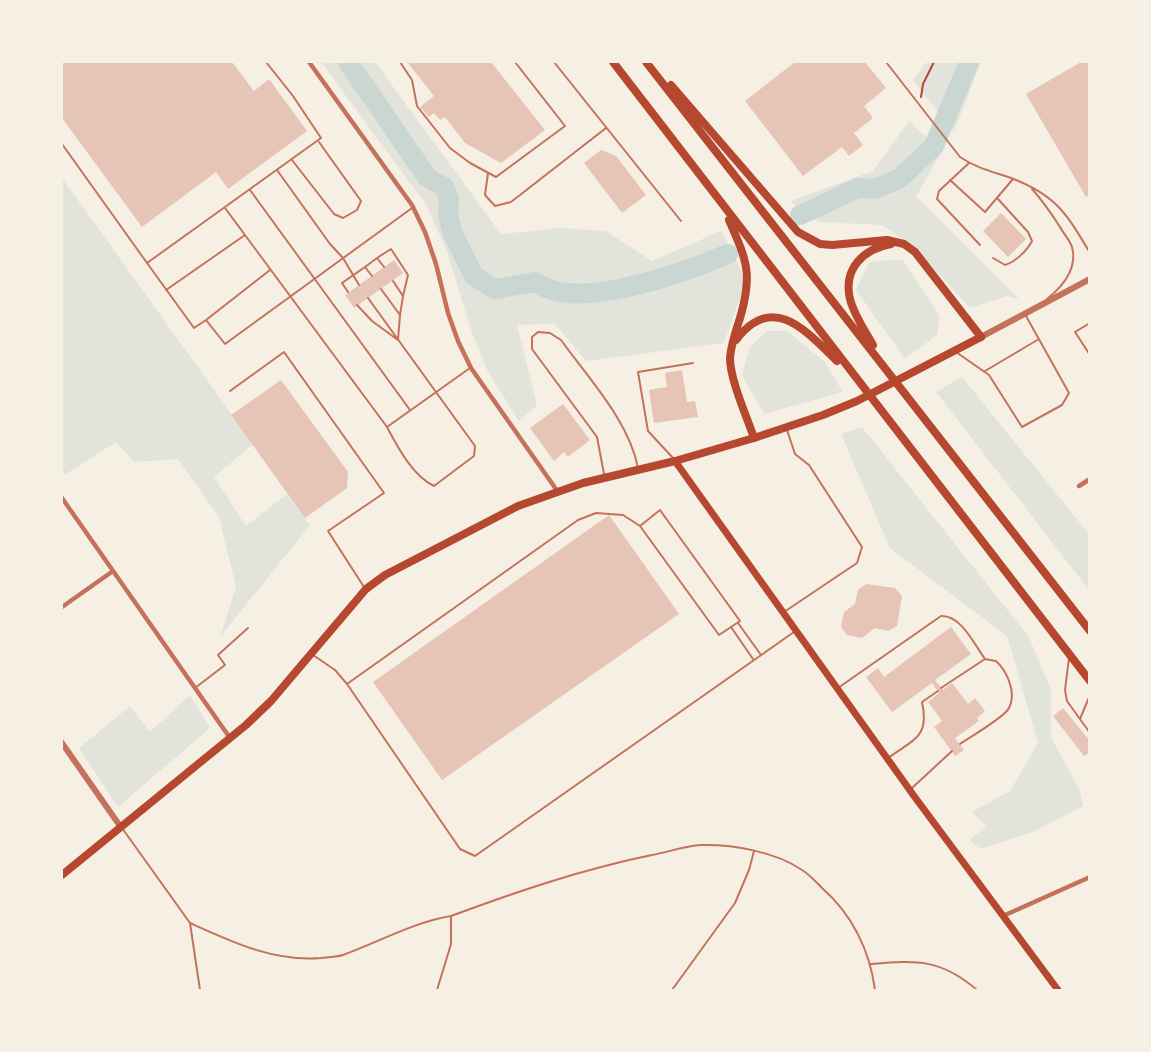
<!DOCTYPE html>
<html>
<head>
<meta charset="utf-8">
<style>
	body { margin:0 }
	#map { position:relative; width:1151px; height:1052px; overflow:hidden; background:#f6efe4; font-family:"Public Sans",sans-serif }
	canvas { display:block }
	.frame { position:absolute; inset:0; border:63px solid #f6efe4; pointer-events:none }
</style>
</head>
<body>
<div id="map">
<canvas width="1151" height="1052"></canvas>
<div class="frame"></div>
</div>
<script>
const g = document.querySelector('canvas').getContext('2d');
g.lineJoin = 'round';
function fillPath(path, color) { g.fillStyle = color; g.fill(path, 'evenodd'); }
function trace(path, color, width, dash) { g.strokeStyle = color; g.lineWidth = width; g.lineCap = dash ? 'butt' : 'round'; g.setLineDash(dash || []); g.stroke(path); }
fillPath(new Path2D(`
	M321 62H375L501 234 560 228 606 231 652 261 721 231 741 270 744 287 724 343 586 361 555 324 517 325 537 405 519 421 487 370 471 330 448 254 427 206Z
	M926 62H981L954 132 913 80Z
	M909 121 942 152 916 196 1019 299 1007 296 970 308 915 248 882 225 819 222 790 201 873 171Z
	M62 178 253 444 214 477 246 526 287 494 310 525 220 637 236 587 219 517 178 459 134 462 116 442 66 474 62 475Z
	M902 259 940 316 937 335 905 359 856 290 869 262Z
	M767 331H787L824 361 843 392 764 414 742 375 750 347Z
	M962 377 1089 534V590L936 392Z
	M862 427 1029 637 1051 690V737L1080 791 1083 806 1033 832 980 849 970 840 986 826 972 812 1010 791 1038 743 1007 636 890 548 841 434Z
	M190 695 210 728 118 807 79 748 130 706 150 732Z`), '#e2e4dc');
trace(new Path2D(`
	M348 62 427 177 444 187 449 199 448 214 452 232 474 276 495 289 535 282C541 285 546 289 552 290 596 304 686 272 728 254
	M800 215 858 188 875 189 899 179 934 146 969 62`), '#c9d6d2', 20);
fillPath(new Path2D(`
	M62 62H232L254 91 269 79 307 131 228 189 216 172 142 227 62 118Z
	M407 62H491L545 130 501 163 465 143 445 117 440 120 434 113 429 117 420 107 434 96Z
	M795 62H865L886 88 864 106 873 118 854 133 863 145 849 156 842 147 803 176 745 101Z
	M1081 62H1090V194L1086 197 1026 94Z
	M601 150 616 156 646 195 622 213 584 163Z
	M1001 213 1026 239 1008 257 983 231Z
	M394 260 403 273 354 308 345 295Z
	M682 370 687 402 695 401 698 417 654 423 649 390 667 387 665 373Z
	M281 380 348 472 347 488 305 518 231 415Z
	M563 404 590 440 568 457 564 452 554 461 530 428Z
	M609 515 679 614 442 780 373 682Z
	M866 584 895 588 902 596 897 626 888 631 875 628 862 638 847 635 841 627 844 612 855 604 858 590Z
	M951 627 971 654 935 680 943 690 952 683 968 704 975 698 985 711 977 718 979 721 955 738 964 750 955 756 934 727 942 721 928 702 939 693 932 683 892 712 866 677 878 668 884 677Z
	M1063 708 1090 741V752L1084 756 1053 716Z`), '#e6c5b7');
trace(new Path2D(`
	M921 97 923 84 934 62`), '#b5482f', 2);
trace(new Path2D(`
	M400 62 412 80 417 106 450 148 470 163 496 177 565 126 515 62
	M554 62 681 221
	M886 62 960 157C976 168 994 172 1011 178 1056 195 1067 214 1090 253
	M62 144 147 263 321 138 293 96 266 62
	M292 160 334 214 343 218 357 210 361 201 319 142
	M969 163 939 191 937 199 980 245
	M277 170 330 244 343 258 359 285
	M488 173 485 195 495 206 511 202 606 128
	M950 180 985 212 1013 179
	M1032 189C1043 201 1051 213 1060 227 1063 233 1070 240 1072 247 1078 269 1062 287 1047 299
	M250 190 410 410
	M225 208 387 427 470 368
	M377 258 391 249 408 275 403 296
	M993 258 1005 265C1015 262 1027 251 1032 241L1028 232 998 199
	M147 263 194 328 206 320 225 344 412 208
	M365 267 377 258 384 267
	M393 281 403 296 400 315
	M166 290 245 235
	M348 292 342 283 365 267 372 276
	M368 298 475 446 474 456 434 486C413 476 398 448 387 427
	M357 305 372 321 398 340 400 315 381 289
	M206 320 270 270
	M1090 323 1075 332 1090 355
	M956 352 989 375 1022 427 1062 405 1069 393 1026 316
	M985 371 1039 339
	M230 391 284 352 384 493 328 531 364 587
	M673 458 648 431 638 372 693 363
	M604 474 597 437 532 349V337L538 332 550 333 561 340C589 379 629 421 638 468
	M784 612 857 563 862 547 809 465 795 454 787 430
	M738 623 761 655
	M731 627 753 659
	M313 655 335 670 347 684 460 849 475 856 794 632
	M1069 658 1065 690 1067 701 1090 733
	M347 684 578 520 596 513 623 515 640 526 719 635 740 621 660 510 640 526
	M195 688 225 665 218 655 248 628
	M838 688 941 616C961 615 974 644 985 659
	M941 688 985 659 996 661C1007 671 1017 693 1009 708 1005 717 970 737 960 744
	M1080 719 1090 695
	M888 758C914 739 930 737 922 702L938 691
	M912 788 952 751
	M122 828 190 923 200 990
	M451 916C516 892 583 869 652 855 668 852 685 846 701 845 732 844 776 852 802 870 809 874 816 882 822 888 852 914 870 951 875 990
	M190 923C232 942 274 962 321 958 328 957 336 957 343 955 379 942 414 922 451 916V944L437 990
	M871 964C917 960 941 959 977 990
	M672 990 735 903 749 870 754 851`), '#c5725c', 2);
trace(new Path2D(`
	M309 62 412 205 425 232 436 264 448 313 458 341 471 368 558 492
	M1079 486 1090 479
	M62 498 230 738
	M62 607 113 571
	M1003 916 1090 877`), '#c5725c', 4.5);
trace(new Path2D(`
	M981 337 1090 279
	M62 743 120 826`), '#c5725c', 6);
trace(new Path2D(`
	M675 461 914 796 1058 990`), '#b5482f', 7);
trace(new Path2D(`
	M62 875 246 725 271 701 366 589 385 575 518 506 583 483 675 461 754 438 823 415 857 401 981 337`), '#b5482f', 8);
trace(new Path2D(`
	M613 62 1090 681
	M646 62 1090 631
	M671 85 798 232 820 244 832 245 887 240 904 244 915 252 981 337
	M729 220C747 261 753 274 740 318 736 331 731 344 730 358 730 380 747 417 754 438
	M736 340C773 291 807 332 837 361
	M873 345C865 331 854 315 850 299 843 269 863 249 891 244`), '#b5482f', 8);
</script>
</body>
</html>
